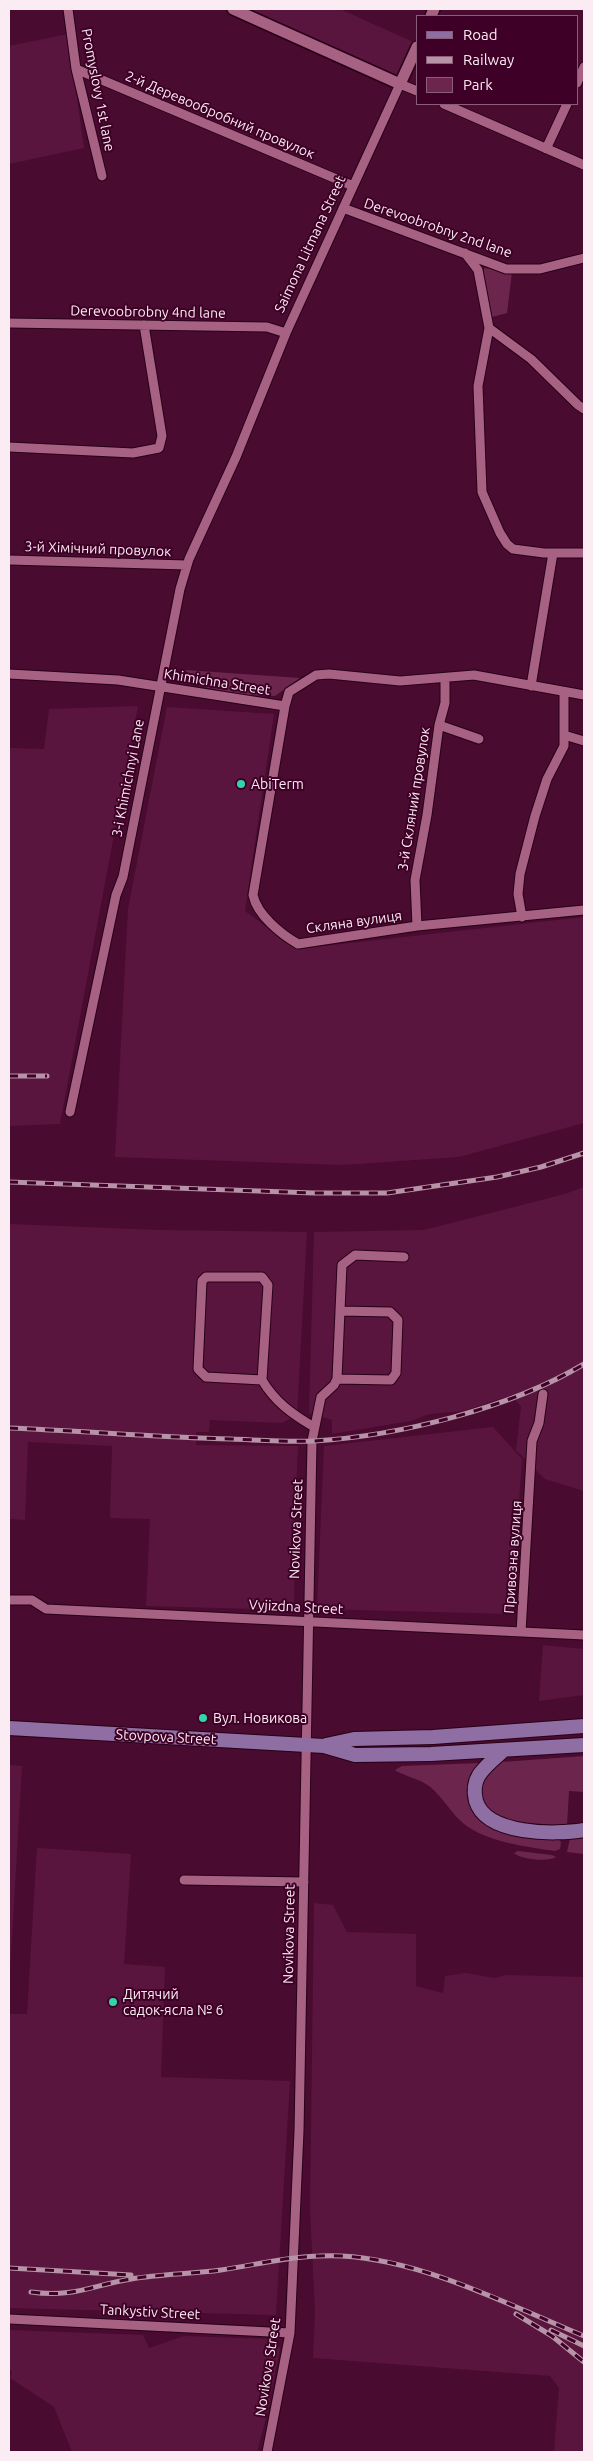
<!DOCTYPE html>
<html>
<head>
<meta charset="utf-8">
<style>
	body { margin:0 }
	#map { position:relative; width:593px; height:2461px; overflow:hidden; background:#4a0b30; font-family:Ubuntu,sans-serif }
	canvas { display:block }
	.frame { position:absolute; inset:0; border:10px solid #fbebf2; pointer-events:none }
	.legend { position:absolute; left:416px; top:15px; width:162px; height:90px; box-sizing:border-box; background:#3e0026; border:1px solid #8a5e78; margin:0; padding:6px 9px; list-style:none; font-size:15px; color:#fbebf2 }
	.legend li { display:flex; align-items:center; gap:10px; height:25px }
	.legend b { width:25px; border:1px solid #8a5e78 }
</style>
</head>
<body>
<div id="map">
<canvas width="593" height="2461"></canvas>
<div class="frame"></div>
<ul class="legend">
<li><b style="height:6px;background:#8f6ea3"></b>Road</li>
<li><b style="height:6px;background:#b693a6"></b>Railway</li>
<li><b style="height:14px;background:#6c264d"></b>Park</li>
</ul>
</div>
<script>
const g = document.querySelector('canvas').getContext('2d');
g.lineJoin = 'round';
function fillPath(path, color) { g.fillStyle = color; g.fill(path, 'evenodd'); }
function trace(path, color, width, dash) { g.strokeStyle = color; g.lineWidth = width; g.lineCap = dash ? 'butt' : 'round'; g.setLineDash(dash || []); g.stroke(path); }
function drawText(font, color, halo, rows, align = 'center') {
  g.font = font + ' Ubuntu,sans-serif'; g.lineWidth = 4; g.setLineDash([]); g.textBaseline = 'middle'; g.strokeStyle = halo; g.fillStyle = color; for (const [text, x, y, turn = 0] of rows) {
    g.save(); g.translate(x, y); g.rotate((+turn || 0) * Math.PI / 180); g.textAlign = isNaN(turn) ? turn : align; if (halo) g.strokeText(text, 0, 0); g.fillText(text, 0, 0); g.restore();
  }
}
fillPath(new Path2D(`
	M246 9H340L413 42 396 81Z
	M68 34 84 148 9 164V46Z
	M138 706 60 1124 9 1126V748L44 749 49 709Z
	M167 707 274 714 245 911 296 949 584 917V1123L459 1157 342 1165 115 1157 128 909Z
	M584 1187V1491L545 1479 516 1450 521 1407 512 1395 463 1411 430 1414 411 1421 332 1434V1420L309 1413 314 1232 424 1230 565 1194Z
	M9 1224 159 1230 307 1232 297 1415 282 1423 210 1420 209 1432H196V1445L298 1446 295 1514 294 1610 146 1606 150 1519 110 1518 112 1446 28 1442 25 1520 9 1519Z
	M493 1427 522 1459 511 1614 317 1609 324 1446Z
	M543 1645 584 1649V1695L539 1701Z
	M9 1765 22 1766 9 1988Z
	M37 1848 131 1854 124 1964 165 1967 161 2077 290 2081 276 2315 9 2308V2014H27Z
	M314 1903 333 1905 347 1932 416 1934V1986L443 1993 445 1976 466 1973 494 1978 507 1975 584 1977V2452H554L559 2388 550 2376 313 2358 315 2312 310 2209Z
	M9 2330 143 2335 149 2348 184 2336 269 2339 280 2348 267 2414 257 2452H72L54 2407 10 2378 12 2372 9 2369Z`), '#5a153e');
fillPath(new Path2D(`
	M484 268 512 272 507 313 492 317 484 279Z
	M185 670 300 678 275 696 242 695 200 686Z
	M584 1756V1792L569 1791 567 1826C544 1825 482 1827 482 1793 482 1779 491 1770 502 1762Z
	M480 1763 474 1811 557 1837 561 1842 560 1849 555 1851C528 1847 485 1842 463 1823 450 1812 443 1797 429 1786 420 1779 399 1774 395 1770L402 1766Z
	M584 1836V1854L567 1852 570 1839Z
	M518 1851 552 1855 556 1857C548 1862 522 1860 514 1853Z`), '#6c264d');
const minor = new Path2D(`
	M68 9 76 69 102 176
	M76 69 353 186
	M577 83 584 67
	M444 104 584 165
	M546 149 567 104
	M343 208 506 269H540L584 258
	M465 253 478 270 489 328 478 386 482 492 500 533 507 544 513 549 544 553H584
	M9 323 267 327 286 333
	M489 328 531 359 578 405 584 409
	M9 447 133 453 159 448 162 436 144 325
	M9 560 187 565
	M9 674 118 680 285 706 289 692 316 675 329 674 400 681 474 675 584 695
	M531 686 553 553
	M285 706 253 895C257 915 281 934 298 944L417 926 584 910
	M439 725 479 739
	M564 735 584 741
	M522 917 518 894 520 874 535 816 547 779 564 746V692
	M417 926 415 880 427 815 439 725 445 703V678
	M70 1112 116 895 123 877 180 589 189 559 236 457 286 333 400 84 417 91
	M337 1379 391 1380 396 1373 398 1320 390 1312 340 1311
	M262 1380 268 1285 262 1277H206L202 1281 198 1369 206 1377 262 1380C275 1402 292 1414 314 1427
	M9 1600H32L46 1609 584 1635
	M521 1632 532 1441 539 1423 543 1394
	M184 1880 304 1882
	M9 2319 290 2333
	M267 2452 290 2333 299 2131 312 1441 321 1397 334 1385 337 1379 342 1265 355 1255 404 1257`);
const tertiary = new Path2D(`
	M233 9 400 84 417 47
	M431 16 434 9`);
const primary = new Path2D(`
	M9 1728 324 1746 355 1755 431 1754 584 1745
	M326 1745 354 1739 433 1737 584 1726
	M503 1751C495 1758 485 1766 479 1775 474 1783 474 1793 476 1801 486 1835 555 1835 584 1830`);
trace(minor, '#280017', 11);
trace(tertiary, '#280017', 14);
trace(primary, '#280017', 16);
trace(minor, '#a66183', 9);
trace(tertiary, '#a66183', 11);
trace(primary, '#8f6ea3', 14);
const rail = new Path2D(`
	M9 1076H47
	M9 1182 314 1193H387L497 1177 541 1167 584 1153
	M9 1428C83 1431 157 1437 231 1439 259 1440 287 1442 314 1441 399 1436 511 1408 584 1364
	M9 2268 131 2275
	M31 2292C73 2298 93 2285 131 2279 161 2274 191 2274 221 2270 254 2265 286 2257 319 2256 406 2251 504 2303 584 2336
	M516 2314 552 2336 584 2362
	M551 2330 584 2346`);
trace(rail, '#b693a6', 5);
trace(rail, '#3e0026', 3, [9]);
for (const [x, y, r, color] of [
	[241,784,5,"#33d4a8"],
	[203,1718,5,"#33d4a8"],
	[113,2002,5,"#33d4a8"]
]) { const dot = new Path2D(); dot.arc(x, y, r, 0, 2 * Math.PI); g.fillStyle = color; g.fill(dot); trace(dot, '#3e0026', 2); }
drawText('14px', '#fbebf2', '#3e0026', [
	["Promyslovy 1st lane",98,90,79],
	["2-й Деревообробний провулок",220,115,23],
	["Derevoobrobny 2nd lane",438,228,19],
	["Saimona Litmana Street",310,244,-65],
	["Derevoobrobny 4nd lane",148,312,1],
	["3-й Хімічний провулок",98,549,2],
	["Khimichna Street",217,682,9],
	["3-i Khimichnyi Lane",128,778,-79],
	["3-й Скляний провулок",414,799,-81],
	["Скляна вулиця",354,922,-8],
	["Novikova Street",296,1529,-88],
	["Привозна вулиця",513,1557,-86],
	["Vyjizdna Street",296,1607,3],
	["Stovpova Street",166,1737,3],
	["Novikova Street",289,1934,-89],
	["Tankystiv Street",150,2312,3],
	["Novikova Street",268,2367,-81]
]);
drawText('14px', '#fbebf2', '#3e0026', [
	["AbiTerm",251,784],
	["Вул. Новикова",213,1718],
	["Дитячий",123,1994],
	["садок-ясла № 6",123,2010]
], 'left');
</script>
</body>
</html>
